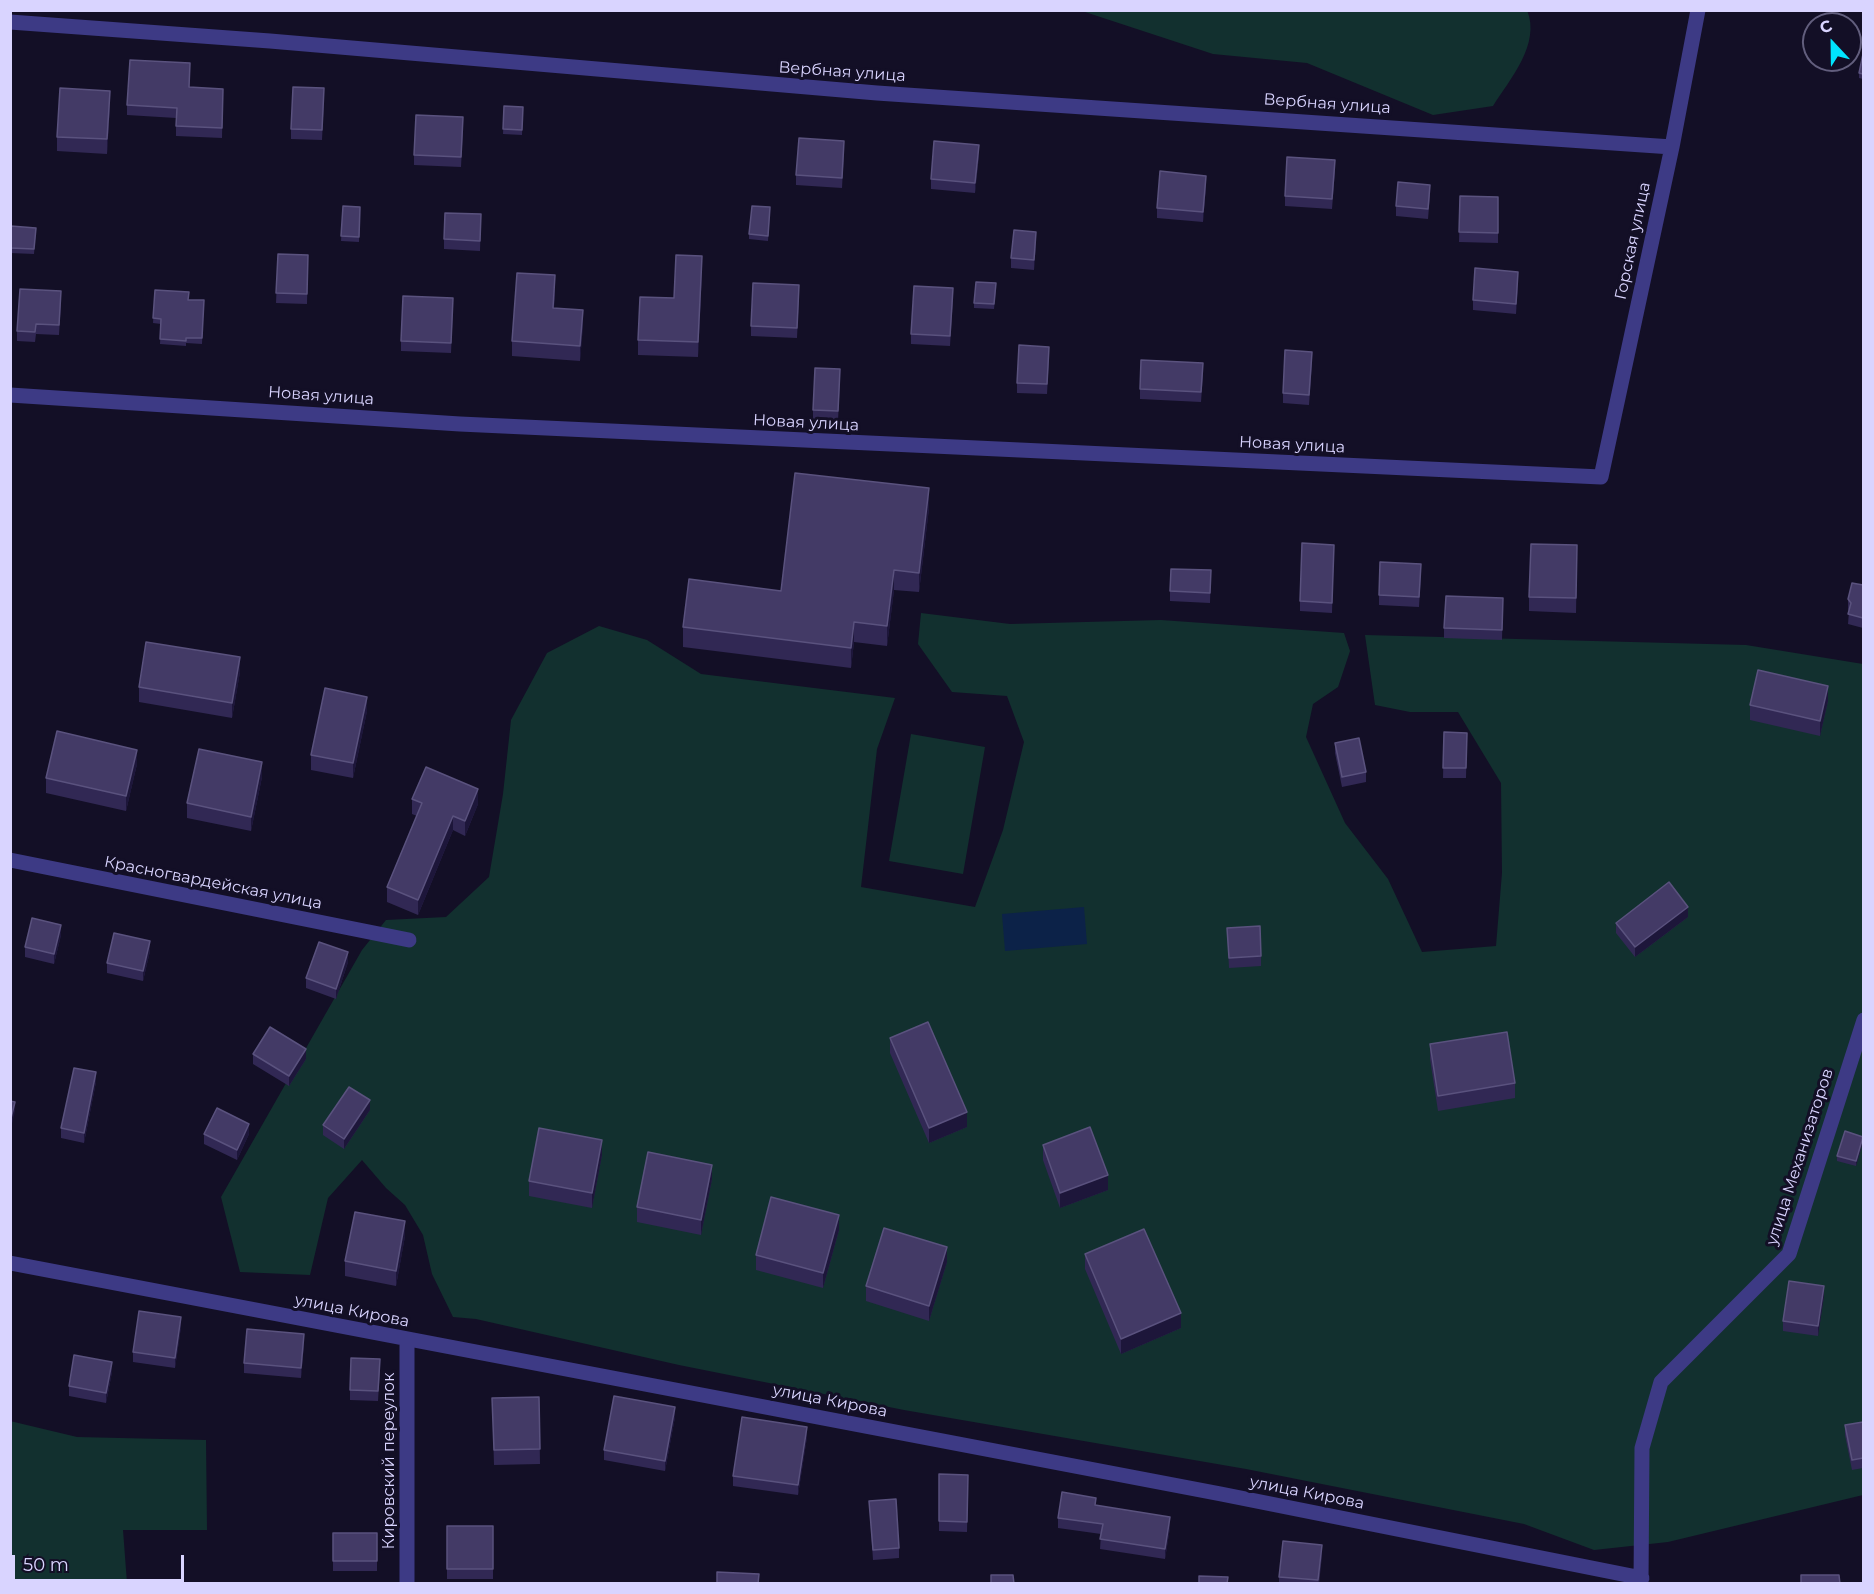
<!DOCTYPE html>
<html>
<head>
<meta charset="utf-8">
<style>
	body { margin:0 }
	#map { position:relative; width:1874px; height:1594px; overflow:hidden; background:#130f26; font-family:Montserrat,sans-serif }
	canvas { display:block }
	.frame { position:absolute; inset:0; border:12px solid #d9d4ff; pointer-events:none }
	.north { position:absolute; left:1802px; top:12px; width:60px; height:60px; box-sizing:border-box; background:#130f26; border:2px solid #625e7d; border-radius:50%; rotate:338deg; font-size:16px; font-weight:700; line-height:24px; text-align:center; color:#d9d4ff }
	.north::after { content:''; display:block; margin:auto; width:21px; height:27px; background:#00e5ff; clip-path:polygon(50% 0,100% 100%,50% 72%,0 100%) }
	.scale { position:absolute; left:12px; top:1555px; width:172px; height:27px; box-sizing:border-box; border:3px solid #d9d4ff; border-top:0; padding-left:8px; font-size:18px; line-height:21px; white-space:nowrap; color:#d9d4ff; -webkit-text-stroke:4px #130f26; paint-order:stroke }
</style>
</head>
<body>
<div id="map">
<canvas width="1874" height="1594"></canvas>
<div class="frame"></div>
<div class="north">С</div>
<div class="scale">50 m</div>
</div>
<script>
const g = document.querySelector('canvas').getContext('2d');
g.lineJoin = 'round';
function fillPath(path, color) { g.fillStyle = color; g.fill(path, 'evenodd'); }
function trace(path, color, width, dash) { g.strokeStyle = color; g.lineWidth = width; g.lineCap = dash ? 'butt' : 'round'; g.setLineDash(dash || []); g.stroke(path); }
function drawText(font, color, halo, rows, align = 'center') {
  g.font = font + ' Montserrat,sans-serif'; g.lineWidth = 6; g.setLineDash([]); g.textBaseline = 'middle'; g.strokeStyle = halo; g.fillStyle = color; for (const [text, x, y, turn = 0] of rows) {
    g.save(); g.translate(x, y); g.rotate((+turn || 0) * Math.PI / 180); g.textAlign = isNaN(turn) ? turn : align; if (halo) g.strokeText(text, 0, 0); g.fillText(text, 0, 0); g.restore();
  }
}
fillPath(new Path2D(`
	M1527 10C1541 44 1510 79 1493 106L1433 115 1307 63 1213 54 1082 11Z
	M921 613 1010 624 1161 620 1344 633 1350 651 1338 687 1313 704 1306 737 1345 823 1388 879 1422 952 1496 946 1502 873 1501 783 1458 712H1410L1375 705 1365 635 1746 645 1863 664V1495L1668 1542 1594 1550 1524 1524 1246 1469 904 1410 679 1365 476 1319 453 1317 432 1274 423 1235 405 1205 386 1188 362 1160 328 1198 310 1275 240 1272 221 1197 362 950 386 920 446 917 489 877 503 794 511 720 547 653 599 626 647 640 701 674 895 698 877 749 861 887 975 907 1003 830 1024 742 1007 696 952 692 918 644Z
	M911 734 985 747 963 874 889 861Z
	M10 1421 77 1437 206 1440 207 1530H123L127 1583H11Z`), '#12302f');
fillPath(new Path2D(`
	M1084 907 1087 944 1005 951 1002 914Z`), '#0c2248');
trace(new Path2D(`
	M10 22 270 41 877 93 1672 147
	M10 395 460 424 1601 477 1672 147 1698 10
	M10 860 409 940
	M10 1263 1221 1494 1642 1578
	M407 1584V1340
	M1641 1584 1642 1448 1661 1382 1789 1254 1864 1020`), '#3d3a85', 15);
fillPath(new Path2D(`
	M1863 54V79L1859 78V73Z
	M190 73 189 87 223 89 222 138 176 136V118L127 115V105Z
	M324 98 322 140 291 139V129Z
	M110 105 107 154 57 151V137Z
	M504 106 523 107 522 135 503 134Z
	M463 128 461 167 414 165V155Z
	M844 151 842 188 796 185V175Z
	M979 155 975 193 931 189V179Z
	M1335 170 1332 209 1285 206V196Z
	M1206 186 1203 222 1157 218V208Z
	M1430 195 1428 219 1396 216V206Z
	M1460 196 1498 197V243L1459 242Z
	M343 206 360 207 359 242 341 241Z
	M770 212 768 241 749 239V234Z
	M481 214 480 251 444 249V239Z
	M36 228 34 254 10 253V240Z
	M1036 242 1034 270 1011 268V258Z
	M278 254 308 255 307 304 276 303Z
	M702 271 698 357 638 355V340L674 298Z
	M1518 282 1516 314 1473 310V300Z
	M996 288 994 309 974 308V303Z
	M155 290 189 300H204L202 344 186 343V346L160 344 161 324 153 323Z
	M555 290 554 308 583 325 580 361 512 356V341Z
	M799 295 797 338 751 336V326Z
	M953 298 950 346 911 344V334Z
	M61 301 59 335 36 334 35 342 17 341V331Z
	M453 308 451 353 401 351V341Z
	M1049 357 1047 394 1017 393V383Z
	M1312 362 1309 405 1283 403V393Z
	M1203 374 1201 402 1140 399V389Z
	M840 379 838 421 813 420V410Z
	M929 508 919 592 894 590 887 646 854 642 851 668 683 647V627L781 591Z
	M1334 545 1332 613 1300 611V601Z
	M1577 560 1576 613 1529 611V597Z
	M1211 570 1210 603 1170 601V591Z
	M1421 574 1419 607 1379 605V595Z
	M1863 585V628L1848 624 1849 611 1848 609V599Z
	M1503 598 1502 640 1444 638V628Z
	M240 672 232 718 139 702V687Z
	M1828 701 1820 736 1750 720V705Z
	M367 711 353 778 311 770V755Z
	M1444 732 1467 733 1466 778H1443Z
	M1335 743 1366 772V782L1342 787 1335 753Z
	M137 764 126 811 46 793V778Z
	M262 777 251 831 187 818V803Z
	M412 799 478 804 465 836 453 830 418 915 387 902V887L417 816 412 814Z
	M1688 917 1635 957 1616 933V923Z
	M1227 928 1261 956V966L1229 968Z
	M61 935 54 964 25 957V947Z
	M150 951 143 981 107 973V963Z
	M348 962 336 999 306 988V978Z
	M890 1038 967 1127 929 1143 890 1053Z
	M1430 1044 1515 1083V1098L1438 1111 1430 1059Z
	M253 1054 306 1059 289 1086 253 1064Z
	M96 1082 84 1143 61 1138V1128Z
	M370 1110 344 1149 323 1135V1125Z
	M204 1134H249L237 1160 204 1144Z
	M1863 1142 1856 1166 1837 1161V1156Z
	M1043 1145 1108 1190 1060 1208 1043 1160Z
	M602 1155 592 1208 529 1196V1181Z
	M712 1179 701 1235 637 1222V1207Z
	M839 1230 823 1288 756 1270V1255Z
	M405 1236 396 1286 345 1276V1261Z
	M1085 1254 1181 1328 1121 1354 1085 1269Z
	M947 1262 929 1321 866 1301V1286Z
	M1824 1296 1818 1336 1783 1331V1321Z
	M181 1327 175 1368 133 1362V1352Z
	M304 1344 301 1378 244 1373V1363Z
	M380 1369 378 1401 350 1400V1390Z
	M112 1372 106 1403 69 1396V1386Z
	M539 1397 540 1464 494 1465 492 1398Z
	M675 1417 665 1471 604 1460V1450Z
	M1863 1422V1468L1852 1470 1845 1435V1425Z
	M807 1437 798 1495 733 1486V1476Z
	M939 1474 968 1475 967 1532 939 1531Z
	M869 1501 899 1548V1558L873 1560Z
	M1096 1506 1170 1527 1165 1559 1100 1549 1101 1534 1058 1528V1518Z
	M447 1526H493V1579H447Z
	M333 1533H377V1571H333Z
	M1322 1555 1319 1584H1279V1577Z`), '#312854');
fillPath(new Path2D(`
	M110 91V105L107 154V139Z
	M979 145V155L975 193V183Z
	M1206 176V186L1203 222V212Z
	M1036 232V242L1034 270V260Z
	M702 256V271L698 357V342Z
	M1518 272V282L1516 314V304Z
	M555 275V290L553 323V308Z
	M583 310V325L580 361V346Z
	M929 488V508L919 592V573Z
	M894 570V590L887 646V626Z
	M854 622V642L851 668V648Z
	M240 657V672L232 718V703Z
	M1828 686V701L1820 736V721Z
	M367 697V711L353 778V763Z
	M12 700V715L10 724V709Z
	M137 750V764L126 811V796Z
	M262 762V777L251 831V817Z
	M478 789V804L465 836V821Z
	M453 816V830L418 915V900Z
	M1688 907V917L1635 957V947Z
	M61 925V935L54 964V954Z
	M150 941V951L143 981V971Z
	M348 952V962L336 999V989Z
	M306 1049V1059L289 1086V1076Z
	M96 1072V1082L84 1143V1133Z
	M370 1100V1110L344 1149V1139Z
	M15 1102V1112L10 1132V1122Z
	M967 1112V1127L929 1143V1128Z
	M249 1124V1134L237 1160V1150Z
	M1863 1137V1142L1856 1166V1161Z
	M602 1140V1155L592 1208V1193Z
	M712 1165V1179L701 1235V1220Z
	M1108 1175V1190L1060 1208V1193Z
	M839 1215V1230L823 1288V1273Z
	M405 1221V1236L396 1286V1271Z
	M947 1247V1262L929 1321V1306Z
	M1824 1286V1296L1818 1336V1326Z
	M1181 1313V1328L1121 1354V1339Z
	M181 1317V1327L175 1368V1358Z
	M304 1334V1344L301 1378V1368Z
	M112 1362V1372L106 1403V1393Z
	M675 1407V1417L665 1471V1461Z
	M807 1427V1437L798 1495V1485Z
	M1170 1517V1527L1165 1559V1549Z
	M1322 1545V1555L1318 1584V1580Z`), '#1d163a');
const building = new Path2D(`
	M1863 54V74L1859 73Z
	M130 60 190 63 189 87 223 89 222 128 176 126 177 108 127 105Z
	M293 87 324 88 322 130 291 129Z
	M60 88 110 91 107 139 57 137Z
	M504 106 523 107 522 130 503 129Z
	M416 115 463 117 461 157 414 155Z
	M799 138 844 141 842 178 796 175Z
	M934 141 979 145 975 183 931 179Z
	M1287 157 1335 160 1332 199 1285 196Z
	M1160 171 1206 176 1203 212 1157 208Z
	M1398 182 1430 185 1428 209 1396 206Z
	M1460 196 1498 197V233L1459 232Z
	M343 206 360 207 359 237 341 236Z
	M752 206 770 207 768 236 749 234Z
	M445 213 481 214 480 241 444 239Z
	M11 226 36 228 34 249 10 248Z
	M1014 230 1036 232 1034 260 1011 258Z
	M278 254 308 255 307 294 276 293Z
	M676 255 702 256 698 342 638 340 640 297 674 298Z
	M1475 268 1518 272 1516 304 1473 300Z
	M517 273 555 275 553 308 583 310 580 346 512 341Z
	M976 282 996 283 994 304 974 303Z
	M753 283 799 285 797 328 751 326Z
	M914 286 953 288 950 336 911 334Z
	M20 289 61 291 59 325 36 324 35 332 17 331Z
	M155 290 189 292 188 300H204L202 338H186V341L160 339 161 319 153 318Z
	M403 296 453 298 451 343 401 341Z
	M1019 345 1049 347 1047 384 1017 383Z
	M1285 350 1312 352 1309 395 1283 393Z
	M1141 360 1203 363 1201 392 1140 389Z
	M815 368 840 369 838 411 813 410Z
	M795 473 929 488 919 573 894 570 887 626 854 622 851 648 683 627 689 579 781 591Z
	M1302 543 1334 545 1332 603 1300 601Z
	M1531 544 1577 545 1576 598 1529 597Z
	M1380 562 1421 564 1419 597 1379 595Z
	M1171 569 1211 570 1210 593 1170 591Z
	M1852 583 1863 585V618L1848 614 1851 603 1848 599Z
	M1446 596 1503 598 1502 630 1444 628Z
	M146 642 240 657 232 703 139 687Z
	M1758 670 1828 686 1820 721 1750 705Z
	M325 688 367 697 353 763 311 755Z
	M57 731 137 750 126 796 46 778Z
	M1444 732 1467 733 1466 768H1443Z
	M1359 738 1366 772 1342 777 1335 743Z
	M199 749 262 762 251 817 187 803Z
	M426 767 478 789 465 821 453 816 418 900 387 887 422 803 412 799Z
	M1669 882 1688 907 1635 947 1616 923Z
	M32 918 61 925 54 954 25 947Z
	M1260 926 1261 956 1229 958 1227 928Z
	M114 933 150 941 143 971 107 963Z
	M319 942 348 952 336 989 306 978Z
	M928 1022 967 1112 929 1128 890 1038Z
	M270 1027 306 1049 289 1076 253 1054Z
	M1507 1032 1515 1083 1438 1096 1430 1044Z
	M74 1068 96 1072 84 1133 61 1128Z
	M349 1087 370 1100 344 1139 323 1125Z
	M10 1101 15 1102 10 1122Z
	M217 1108 249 1124 237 1150 204 1134Z
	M1090 1127 1108 1175 1060 1193 1043 1145Z
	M539 1128 602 1140 592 1193 529 1181Z
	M1845 1131 1863 1137 1856 1161 1837 1156Z
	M648 1152 712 1165 701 1220 637 1207Z
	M771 1197 839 1215 823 1273 756 1255Z
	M355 1212 405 1221 396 1271 345 1261Z
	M884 1228 947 1247 929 1306 866 1286Z
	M1144 1229 1181 1313 1121 1339 1085 1254Z
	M1789 1281 1824 1286 1818 1326 1783 1321Z
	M139 1311 181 1317 175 1358 133 1352Z
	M247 1329 304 1334 301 1368 244 1363Z
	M74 1355 112 1362 106 1393 69 1386Z
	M351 1358 380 1359 378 1391 350 1390Z
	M614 1396 675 1407 665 1461 604 1450Z
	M539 1397 540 1449 494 1450 492 1398Z
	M742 1417 807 1427 798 1485 733 1476Z
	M1863 1422V1458L1852 1460 1845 1425Z
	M939 1474 968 1475 967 1522 939 1521Z
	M1062 1492 1096 1498 1095 1505 1170 1517 1165 1549 1100 1539 1103 1524 1058 1518Z
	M896 1499 899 1548 873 1550 869 1501Z
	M447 1526H493V1569H447Z
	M333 1533H377V1561H333Z
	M1283 1541 1322 1545 1318 1580 1279 1577Z
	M717 1572 759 1574 758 1584H717Z
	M991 1575H1013L1014 1584H991Z
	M1801 1575H1839L1840 1584H1801Z
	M1199 1576 1228 1577 1227 1584H1199Z`);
fillPath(building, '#433a66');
trace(building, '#5a527e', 1.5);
drawText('16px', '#d9d4ff', '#130f26', [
	["Вербная улица",842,72,4],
	["Вербная улица",1327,104,4],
	["Горская улица",1633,241,-78],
	["Новая улица",321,396,4],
	["Новая улица",806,423,3],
	["Новая улица",1292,445,3],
	["Красногвардейская улица",213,883,11],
	["улица Механизаторов",1800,1157,-72],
	["улица Кирова",352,1311,11],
	["улица Кирова",830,1401,11],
	["Кировский переулок",389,1461,-90],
	["улица Кирова",1307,1493,11]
]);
</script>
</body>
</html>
